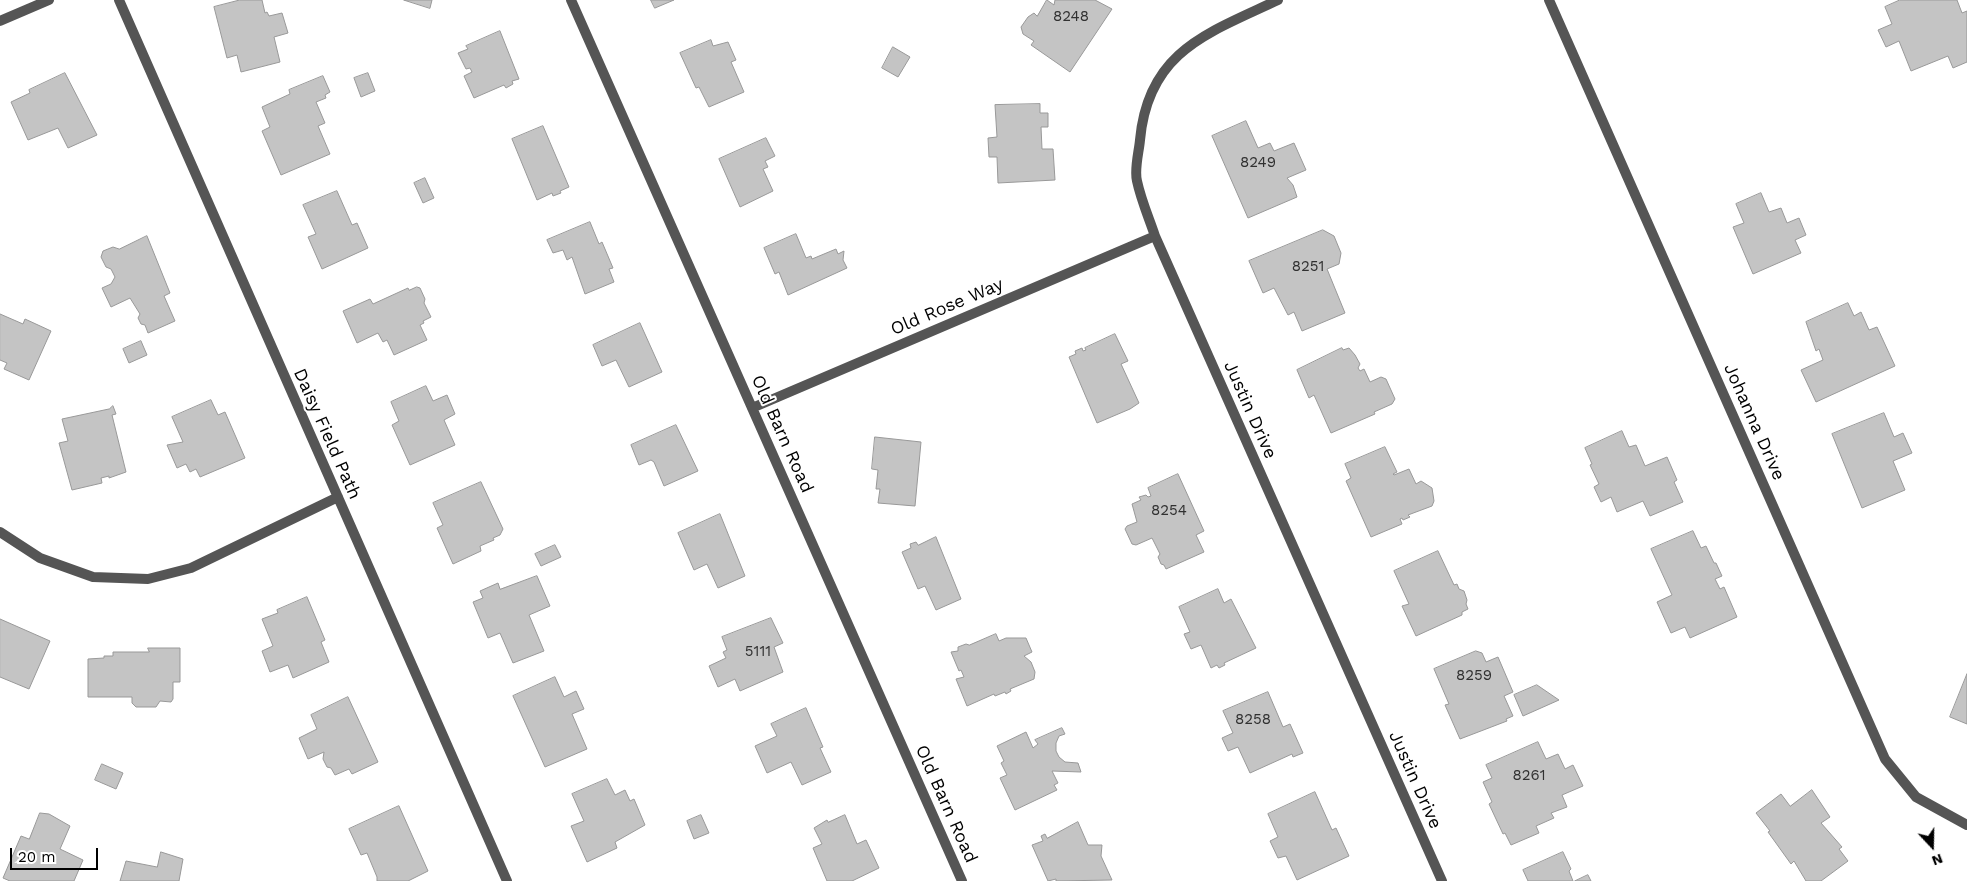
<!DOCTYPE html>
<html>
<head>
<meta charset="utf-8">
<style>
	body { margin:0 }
	#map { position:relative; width:1967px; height:881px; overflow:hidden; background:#fff; font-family:"Work Sans",sans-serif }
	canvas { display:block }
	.north { position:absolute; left:1907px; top:821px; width:50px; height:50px; -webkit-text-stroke:4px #fff; paint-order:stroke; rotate:159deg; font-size:14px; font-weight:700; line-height:20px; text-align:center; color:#000 }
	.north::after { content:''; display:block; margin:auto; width:18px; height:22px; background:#000; clip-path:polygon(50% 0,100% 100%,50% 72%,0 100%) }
	.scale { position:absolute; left:10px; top:848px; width:88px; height:22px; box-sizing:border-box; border:2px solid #000; border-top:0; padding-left:6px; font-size:15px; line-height:18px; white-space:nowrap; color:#000; -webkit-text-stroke:4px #fff; paint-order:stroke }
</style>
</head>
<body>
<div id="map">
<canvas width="1967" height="881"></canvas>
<div class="north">N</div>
<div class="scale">20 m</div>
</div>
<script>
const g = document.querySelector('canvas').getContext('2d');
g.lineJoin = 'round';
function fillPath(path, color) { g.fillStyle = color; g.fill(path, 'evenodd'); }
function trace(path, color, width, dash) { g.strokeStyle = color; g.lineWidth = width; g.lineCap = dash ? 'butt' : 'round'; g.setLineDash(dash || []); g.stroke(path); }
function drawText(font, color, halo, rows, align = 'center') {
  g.font = font + ' "Work Sans",sans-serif'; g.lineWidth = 4; g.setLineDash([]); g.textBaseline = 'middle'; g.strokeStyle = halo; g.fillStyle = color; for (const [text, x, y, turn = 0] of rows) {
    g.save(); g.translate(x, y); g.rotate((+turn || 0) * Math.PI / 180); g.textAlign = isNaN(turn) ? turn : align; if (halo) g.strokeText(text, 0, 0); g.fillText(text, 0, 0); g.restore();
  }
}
const building = new Path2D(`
	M240 0H262L265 13 267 12 269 16 282 13 288 33 274 37 280 62 241 72 237 55 227 58 214 7Z
	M404 0H432L430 8Z
	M651 0H674L655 8Z
	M1047 0 1054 5 1055 0H1095L1112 9 1070 72 1031 45 1034 41 1023 34 1021 27 1028 17 1034 13 1037 16Z
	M1900 0H1957L1962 13 1967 11V62L1953 68 1948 56 1911 71 1899 41 1886 47 1878 30 1892 24 1885 7Z
	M500 31 519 79 512 81 513 84 506 88 504 85 474 98 464 76 472 72 470 68 466 69 458 53 468 49 466 46Z
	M711 40 713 46 728 42 736 60 731 62 744 92 709 107 699 87 696 88 680 53Z
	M893 47 910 57 898 77 882 68Z
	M65 73 97 135 68 148 58 128 28 140 11 102 30 93 29 90Z
	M368 73 375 91 361 97 354 78Z
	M323 76 330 92 325 95 326 98 316 102 325 123 318 126 330 154 281 175 262 131 270 127 262 107 290 94 289 90Z
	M1040 104V113H1048V127H1041L1042 149H1053L1055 180 998 183 997 157H989L988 138 997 137 995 105Z
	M1246 121 1258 148 1270 143 1274 151 1294 143 1306 170 1287 178 1293 185 1297 197 1248 218 1212 136Z
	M543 126 569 187 560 191 561 193 553 196 552 193 537 200 512 139Z
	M766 138 775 156 765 161 768 167 763 169 773 191 740 207 719 159Z
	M425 178 434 198 423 203 414 183Z
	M337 191 352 225 357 223 368 248 322 269 308 237 316 234 303 205Z
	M1761 193 1769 212 1781 208 1787 223 1799 218 1806 235 1795 240 1801 253 1753 274 1733 227 1744 223 1736 204Z
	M590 222 599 244 602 242 613 268 609 269 614 282 585 294 572 257 567 260 563 250 553 253 547 240Z
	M1323 230 1334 236 1341 253 1339 264 1327 269 1345 313 1302 331 1294 312 1288 315 1274 288 1263 293 1249 261Z
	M796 234 806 258 811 256 812 259 836 249 838 254 844 251 843 260 847 268 788 295 779 272 775 274 764 248Z
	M147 236 170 293 164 296 175 321 148 333 145 325 141 324 138 318 140 314 130 298 111 307 102 288 111 284 115 277 111 269 106 267 101 257 103 251 113 247 119 249Z
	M417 287 420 288 425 299 424 303 431 317 423 321 424 323 420 325 427 340 394 355 387 340 383 342 378 333 357 343 343 311 370 299 373 304 408 288 409 290Z
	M1848 303 1854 316 1861 312 1869 330 1877 327 1895 366 1816 402 1801 370 1823 360 1819 349 1816 351 1806 322Z
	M0 314 23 324 25 319 51 331 29 380 4 369 7 363 0 360Z
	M640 323 662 372 629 387 616 360 602 366 593 345Z
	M1115 334 1128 361 1121 364 1139 403 1130 409 1097 423 1069 357 1076 354 1075 351 1082 348 1083 351 1086 350 1085 348Z
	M141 341 147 355 129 363 123 349Z
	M1342 348 1343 350 1349 348 1355 355 1360 364 1358 368 1360 371 1364 369 1370 382 1381 377 1386 379 1395 399 1392 404 1374 412 1375 414 1331 433 1314 395 1309 398 1297 370Z
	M426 386 433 401 447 395 455 414 444 420 455 445 410 465 392 425 399 421 391 402Z
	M211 400 218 415 225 412 245 458 200 477 196 469 190 472 186 464 177 468 167 445 183 442 172 417Z
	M113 406 116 414 112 415 126 472 109 478V476L101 478 102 483 72 490 59 443 68 441 62 419 109 409Z
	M1884 413 1894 437 1903 433 1912 453 1893 461 1905 490 1862 508 1832 434Z
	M676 425 698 471 664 486 654 462 651 460 639 465 631 445Z
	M1622 431 1629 447 1636 445 1645 466 1667 457 1677 480 1674 482 1683 502 1650 516 1643 501 1617 512 1611 497 1601 502 1594 487 1599 484 1590 465 1592 464 1585 448Z
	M875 437 921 442 915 506 878 503 880 489H876L878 470 872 469Z
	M1385 447 1397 472 1393 474 1394 475 1409 469 1416 484 1421 481 1432 488 1434 501 1432 506 1408 515 1410 517 1403 520 1402 518 1400 519 1402 524 1371 537 1346 481 1351 478 1345 464Z
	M1178 474 1204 531 1196 535 1204 552 1166 569 1164 565 1161 564 1158 557 1160 554 1152 538 1136 545 1132 544 1125 529 1127 526 1137 522 1132 504 1141 500 1139 497 1146 495 1148 497 1151 496 1148 488Z
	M481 482 503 529 500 535 493 538 494 540 480 546 481 551 453 564 437 528 443 525 433 503Z
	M720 514 745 576 718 588 707 564 694 570 678 533Z
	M1693 531 1701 548 1706 546 1714 563H1716L1722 576 1715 579 1720 589 1724 587 1737 617 1690 638 1685 627 1671 633 1657 602 1672 595 1651 549Z
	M936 537 961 599 936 610 925 586 918 589 902 552 911 548 910 544 916 542 918 545Z
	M555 545 561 557 541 566 535 554Z
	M1438 551 1454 585 1457 584 1459 589 1464 591 1467 600 1466 604 1468 609 1462 612V615L1416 636 1402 606 1409 604 1394 571Z
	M537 576 550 606 529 615 544 651 513 663 500 633 488 638 473 602 483 598 480 591 498 583 500 589Z
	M1218 589 1224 603 1231 599 1256 648 1224 663 1225 665 1219 668 1217 665 1211 668 1201 645 1191 649 1184 634 1190 632 1179 607Z
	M307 597 325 640 321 642 329 662 293 678 288 665 270 672 262 651 273 646 262 619 278 613 277 610Z
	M771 618 783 643 774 647 783 672 740 691 735 679 718 687 709 666 726 658 723 652 727 650 722 637Z
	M0 619 50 641 29 689 0 677Z
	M996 634 999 641 1006 638H1026L1032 652 1024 656 1031 662 1035 672 1034 679 1010 689 1011 691 1006 694 1005 692 995 696 994 694 967 706 956 679 964 677 961 670 959 671 951 652 958 651V647L966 644 969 645Z
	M148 648H180V682H173V699L171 702 160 701 156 707H136L132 703V697H88V659L104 658V656H113V652H149Z
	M1476 651 1482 653 1486 662 1498 657 1513 692 1504 696 1513 716 1506 719 1507 721 1460 739 1445 705 1449 704 1434 669Z
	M1967 674V724L1950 717Z
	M555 677 564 697 576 691 584 709 572 714 587 749 545 767 513 696Z
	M1537 685 1559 700 1523 716 1514 695Z
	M1268 692 1283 727 1290 724 1303 753 1293 757 1292 754 1250 773 1238 747 1228 751 1222 738 1233 733 1223 711Z
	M348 697 378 762 352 774 349 769 335 775 331 768 327 767 323 759 324 752 308 759 299 738 317 729 311 715Z
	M806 708 823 747 820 748 831 772 802 785 791 762 767 773 755 746 777 736 771 724Z
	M1062 728 1065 734 1059 736 1056 743V751L1059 757 1065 762 1078 763 1081 772 1052 771 1058 783 1054 785 1057 790 1015 810 1000 778 1007 775 1001 763 1004 761 997 746 1026 732 1033 748 1038 744 1035 740Z
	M1538 742 1546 759 1558 754 1565 769 1573 765 1583 786 1562 795 1567 807 1551 813 1554 818 1536 826 1539 833 1511 845 1505 833 1503 834 1489 804 1492 802 1483 782 1492 778 1486 765Z
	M102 764 123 773 116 789 95 780Z
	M607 779 615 795 625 790 630 801 634 799 645 825 615 842 617 848 587 862 571 826 584 821 572 794Z
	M1812 790 1830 817 1821 823 1842 847 1839 849 1848 861 1821 881H1806L1794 861 1791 864 1768 832 1770 831 1756 813 1781 794 1790 806Z
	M1315 792 1332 830 1336 828 1349 856 1297 880 1286 856 1278 858 1270 841 1278 837 1268 814Z
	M399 806 428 871 408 881H377V877L367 853 361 855 349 829Z
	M40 813 49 814 70 826 60 849 83 860 74 881H10L3 878 21 836 29 839Z
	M701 815 709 833 694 839 687 821Z
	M845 815 857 844 866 840 879 868 852 881H827L813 848 822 844 814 828 827 820 828 822Z
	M1078 822 1088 845H1102L1101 856 1112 880 1056 881V879L1048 881 1032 845 1043 841 1041 836 1045 834 1047 838Z
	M161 852 183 859 179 881H120L126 861 157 867Z
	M1563 852 1571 869 1569 871 1573 881H1528L1523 870Z
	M1588 875 1591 881H1575Z`);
fillPath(building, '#c4c4c4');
trace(building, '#999', 1);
trace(new Path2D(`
	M119 0 507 881
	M571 0 962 881
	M1278 0C1208 33 1148 51 1140 140 1139 152 1134 169 1137 181 1141 200 1149 218 1155 236L1442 881
	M1549 0 1885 759 1916 797 1967 825
	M0 21 49 0
	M752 408 1155 236
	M0 532 40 558 93 577 148 579 191 568 338 497`), '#555', 10);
drawText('15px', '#313131', null, [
	["8248",1071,17],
	["8249",1258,163],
	["8251",1308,267],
	["8254",1169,511],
	["5111",758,652],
	["8259",1474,676],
	["8258",1253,720],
	["8261",1529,776]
]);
drawText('18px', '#000', '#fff', [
	["Old Rose Way",947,307,-23],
	["Justin Drive",1250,410,66],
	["Johanna Drive",1754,422,66],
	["Daisy Field Path",327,434,66],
	["Old Barn Road",782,434,66],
	["Justin Drive",1415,780,66],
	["Old Barn Road",946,804,66]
]);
</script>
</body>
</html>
